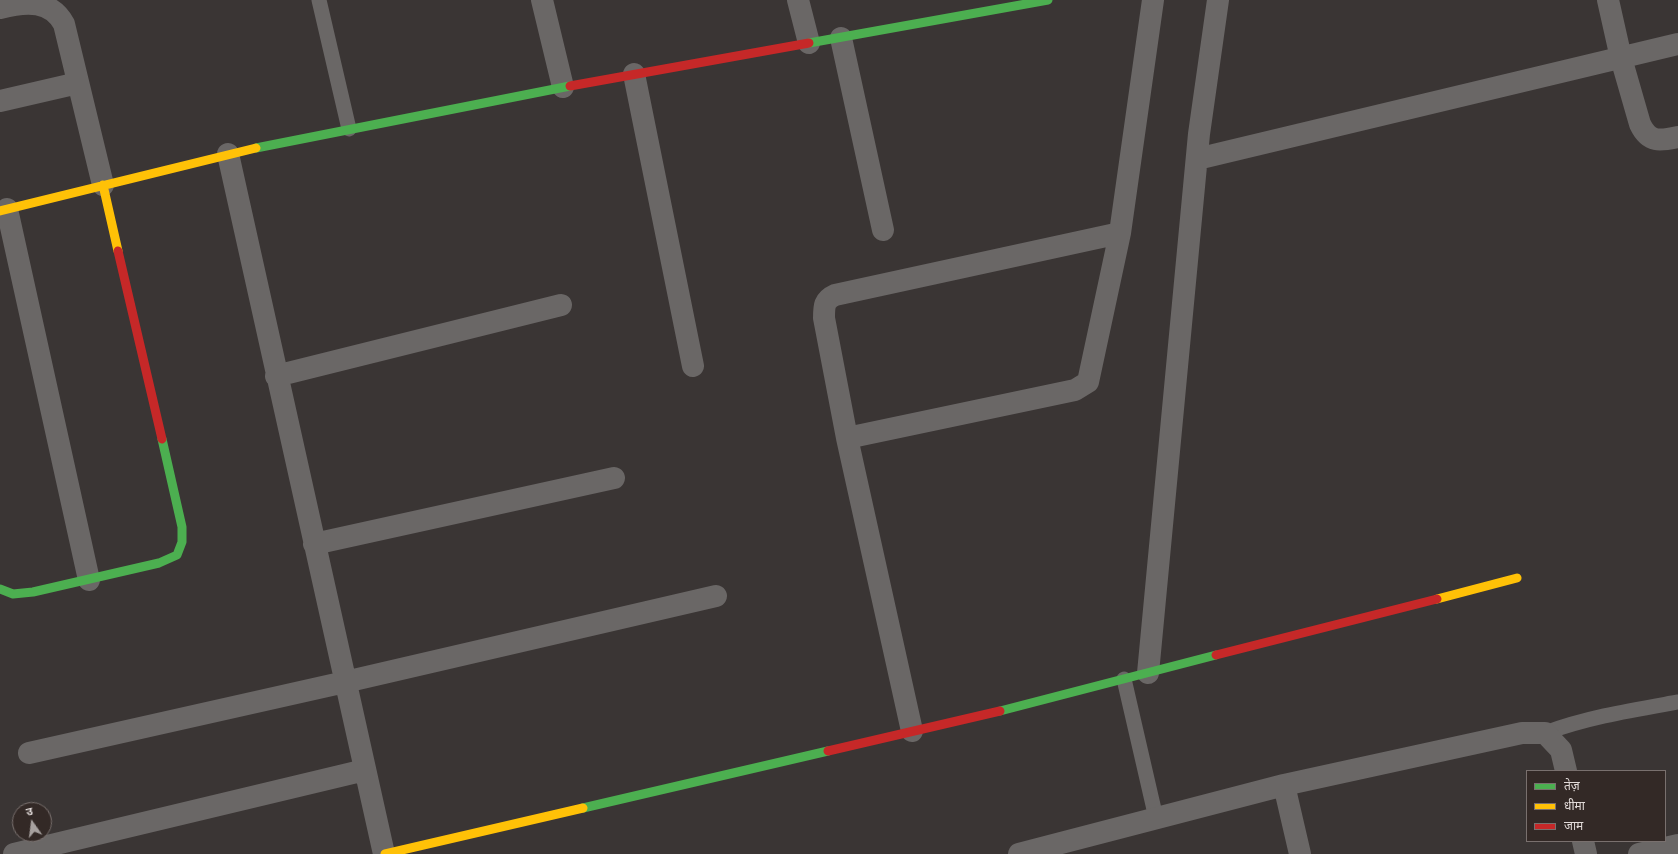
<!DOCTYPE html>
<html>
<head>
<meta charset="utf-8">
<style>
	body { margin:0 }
	#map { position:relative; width:1678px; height:854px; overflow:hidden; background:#3a3534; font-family:Commissioner,"Noto Sans Devanagari",sans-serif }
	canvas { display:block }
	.legend { position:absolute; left:1526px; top:770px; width:140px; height:72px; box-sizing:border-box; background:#332926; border:1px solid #79706e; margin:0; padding:5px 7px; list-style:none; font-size:12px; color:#e2dbd9 }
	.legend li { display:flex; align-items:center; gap:8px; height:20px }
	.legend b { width:20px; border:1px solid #79706e }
	.north { position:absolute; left:12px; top:802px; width:40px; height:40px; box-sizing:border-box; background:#332926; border:1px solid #79706e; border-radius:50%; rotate:346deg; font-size:11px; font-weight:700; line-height:16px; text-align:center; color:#e2dbd9 }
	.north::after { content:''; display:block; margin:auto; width:14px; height:18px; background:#a7a19f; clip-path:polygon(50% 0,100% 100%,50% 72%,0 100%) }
</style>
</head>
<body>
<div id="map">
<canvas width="1678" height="854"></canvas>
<ul class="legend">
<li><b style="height:5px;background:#4caf50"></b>तेज़</li>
<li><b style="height:5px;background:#ffc107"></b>धीमा</li>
<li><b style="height:5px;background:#c62828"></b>जाम</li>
</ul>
<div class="north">उ</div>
</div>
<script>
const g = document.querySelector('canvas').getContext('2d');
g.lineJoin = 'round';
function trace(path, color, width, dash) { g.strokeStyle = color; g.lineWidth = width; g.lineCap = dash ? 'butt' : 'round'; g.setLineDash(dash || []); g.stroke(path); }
trace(new Path2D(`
	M319 0 349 129
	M1124 679 1156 818
	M1545 733C1588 717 1633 710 1678 702`), '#6a6766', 15);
trace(new Path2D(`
	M542 0 563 87
	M798 0 809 43
	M1608 0 1621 58 1640 124C1649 143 1660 141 1678 137
	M0 8C27 1 51 0 64 24L103 185
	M841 38 883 230
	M634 74 693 366
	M0 101 78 83
	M228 154 384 854
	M1197 159 1678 44
	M7 209 89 580
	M276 376 561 305
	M847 438 1075 390 1088 382 1120 233 1153 0
	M314 544 614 478
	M1148 673 1199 134 1218 0
	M912 731 847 438 824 318C824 306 824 300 835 295L1120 233
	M29 753 345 682 716 596
	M1284 785 1300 854
	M1583 841 1586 854
	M14 854 365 770
	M1019 854 1284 785 1522 733H1545L1561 750 1566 771
	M1639 854 1678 845`), '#6a6766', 22);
trace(new Path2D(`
	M809 43 1048 0
	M256 148 570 86
	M0 589 13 594 33 592 159 563 177 555 182 542V527L162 439
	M1000 711 1216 655
	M583 808 828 751`), '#4caf50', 9);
trace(new Path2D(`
	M103 185 118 251
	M0 211 256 148
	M1437 599 1517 578
	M385 854 583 808`), '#ffc107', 9);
trace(new Path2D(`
	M570 86 809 43
	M118 251 162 439
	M1216 655 1437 599
	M828 751 1000 711`), '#c62828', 9);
</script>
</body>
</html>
